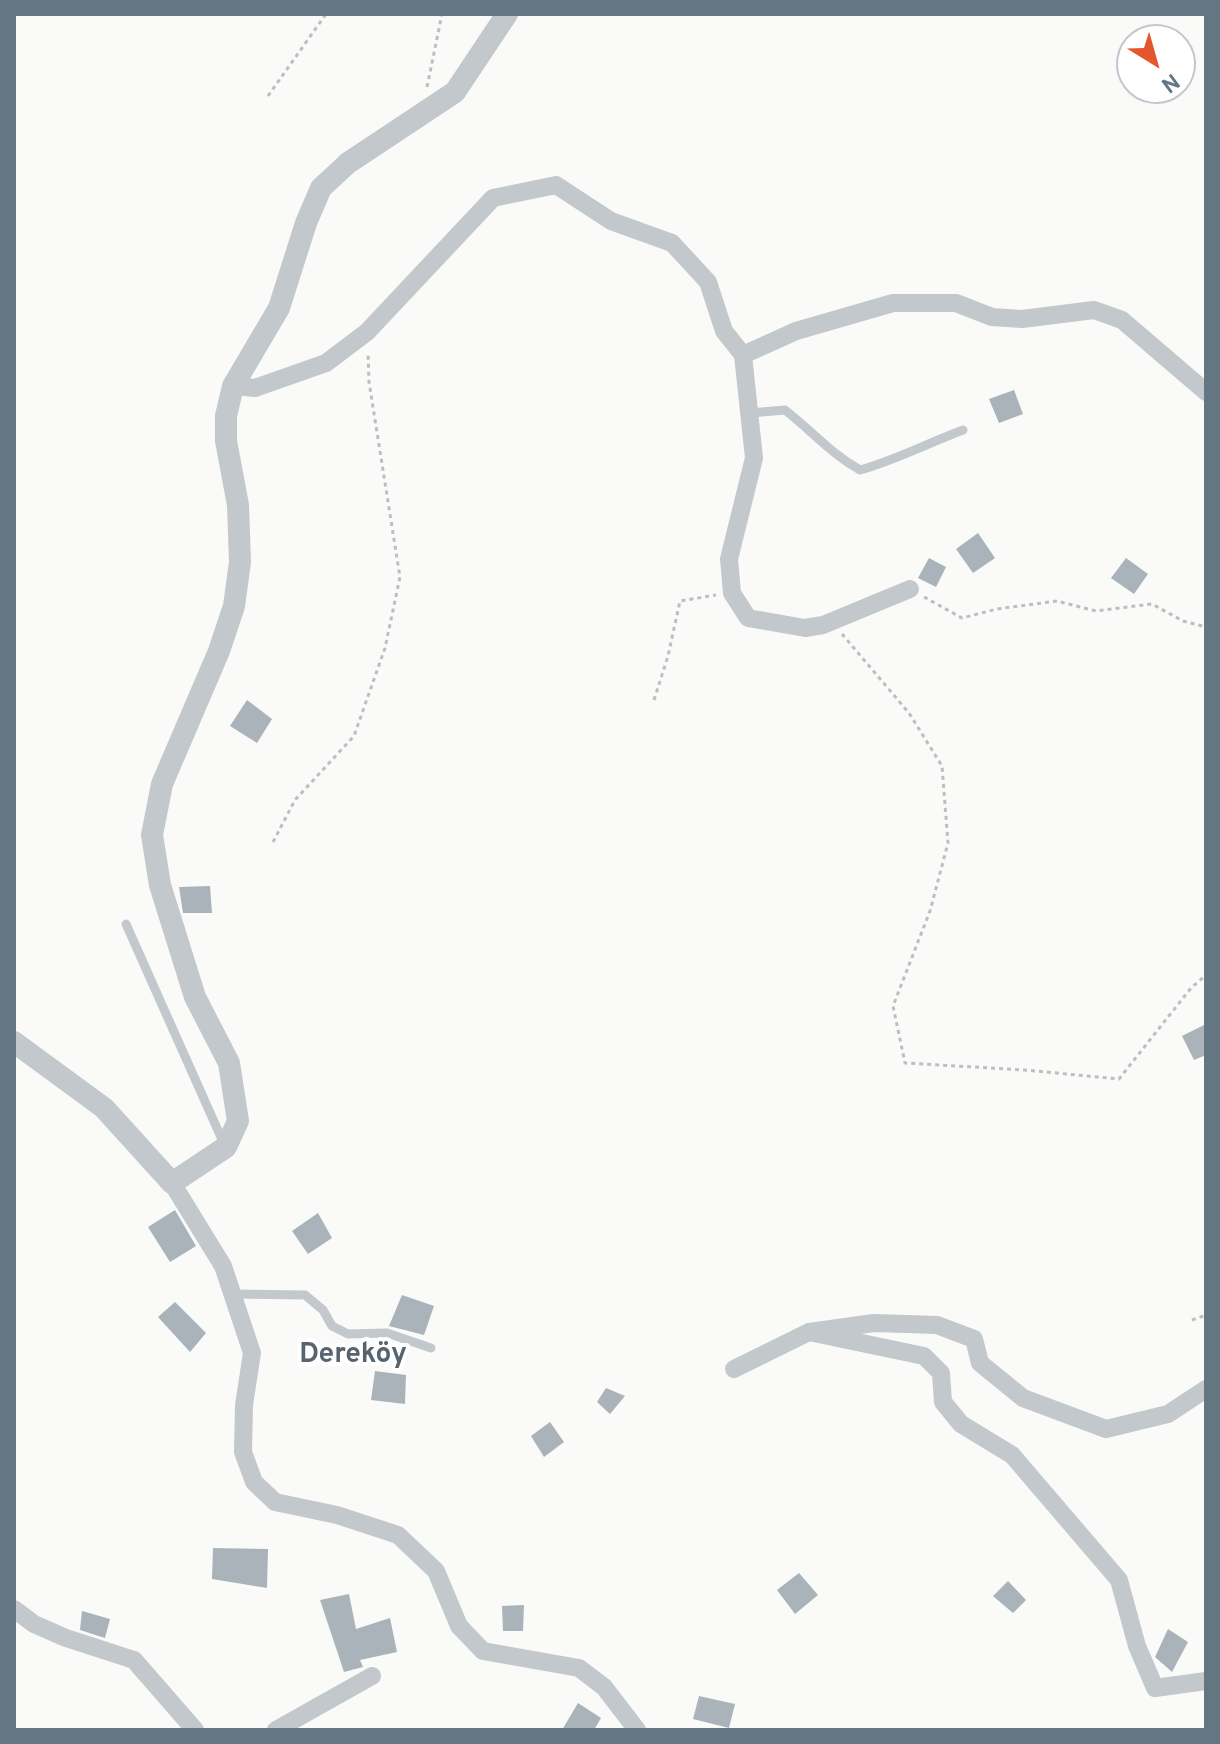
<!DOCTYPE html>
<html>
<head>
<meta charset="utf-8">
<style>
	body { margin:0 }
	#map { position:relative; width:1220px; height:1744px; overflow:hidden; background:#fafaf8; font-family:Overpass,sans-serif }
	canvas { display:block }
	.frame { position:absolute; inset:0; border:16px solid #657683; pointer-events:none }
	.north { position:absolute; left:1116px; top:24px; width:80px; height:80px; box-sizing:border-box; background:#fff; border:2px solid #c1c8cd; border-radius:50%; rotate:143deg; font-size:22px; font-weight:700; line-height:32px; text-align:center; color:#657683 }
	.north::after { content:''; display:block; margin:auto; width:28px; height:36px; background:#e4572e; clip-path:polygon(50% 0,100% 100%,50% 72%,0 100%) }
</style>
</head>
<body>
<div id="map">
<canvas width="1220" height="1744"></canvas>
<div class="frame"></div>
<div class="north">N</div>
</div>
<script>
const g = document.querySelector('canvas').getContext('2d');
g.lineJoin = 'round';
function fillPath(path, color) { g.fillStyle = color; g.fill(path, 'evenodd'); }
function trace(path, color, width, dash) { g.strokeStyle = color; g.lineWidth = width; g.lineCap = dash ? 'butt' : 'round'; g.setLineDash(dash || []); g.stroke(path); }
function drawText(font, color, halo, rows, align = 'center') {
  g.font = font + ' Overpass,sans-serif'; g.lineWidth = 8; g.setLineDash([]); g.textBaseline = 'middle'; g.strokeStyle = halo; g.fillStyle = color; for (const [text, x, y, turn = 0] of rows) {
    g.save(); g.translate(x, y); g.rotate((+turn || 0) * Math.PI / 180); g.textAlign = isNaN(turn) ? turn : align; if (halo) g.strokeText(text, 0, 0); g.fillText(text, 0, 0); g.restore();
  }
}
fillPath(new Path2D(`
	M1014 390 1023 414 999 423 989 399Z
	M978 533 995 558 973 573 956 549Z
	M929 558 946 567 936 587 918 578Z
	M1126 558 1148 574 1134 594 1111 578Z
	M247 700 272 719 257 743 230 726Z
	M210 886 212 913H183L179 887Z
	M1206 1024V1055L1194 1060 1182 1036Z
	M175 1210 196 1246 170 1262 148 1227Z
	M318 1213 332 1238 308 1254 292 1231Z
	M402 1295 434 1306 424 1335 389 1326Z
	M175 1302 206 1333 190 1352 158 1317Z
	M375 1371 406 1375 405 1404 371 1400Z
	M606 1388 625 1396 610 1414 597 1402Z
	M550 1422 564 1442 544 1457 531 1436Z
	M213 1548 268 1549 267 1588 212 1579Z
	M799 1573 818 1595 795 1614 777 1590Z
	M1008 1581 1026 1600 1013 1613 993 1596Z
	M349 1594 356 1629 390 1618 397 1652 360 1660 363 1667 344 1672 320 1600Z
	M524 1605 523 1631H503L502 1606Z
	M82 1611 110 1619 105 1638 80 1630Z
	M1168 1629 1188 1642 1172 1672 1155 1657Z
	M699 1696 735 1704 729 1728 693 1719Z
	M578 1703 601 1718 594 1730H562Z`), '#aab3b9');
trace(new Path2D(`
	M427 87 442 14
	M268 96 326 14
	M924 597 962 618 997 609 1057 601 1096 611 1152 604 1183 621 1206 627
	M842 634 909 713 942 766 948 843 930 911 893 1006 905 1063 1025 1070 1119 1079 1191 988 1206 975
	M654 700 668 656 680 601 716 595
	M273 842 295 800 354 736 385 648 400 577 369 382 368 352
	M1192 1320 1206 1315`), '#bbbfc2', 3, [4, 4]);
trace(new Path2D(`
	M750 413 785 410C812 431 830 453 860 470 896 460 928 443 963 430
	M126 924 224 1144
	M232 1294 305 1295 323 1310 332 1326 348 1334 387 1333 431 1348`), '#c3c8cc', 9);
trace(new Path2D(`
	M743 355 754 458 729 559 732 593 748 618 805 628 823 625 910 589
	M233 386 255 388 326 363 367 332 493 198 556 185 611 221 672 243 708 282 724 331 743 355 796 331 893 303H956L992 317 1022 319 1094 310 1122 320 1206 392
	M172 1183 223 1266 252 1353 244 1405 243 1452 254 1482 275 1502 337 1515 398 1535 436 1571 459 1626 483 1651 579 1668 604 1687 637 1730
	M809 1332 924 1356 941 1373 943 1402 961 1424 1012 1455 1119 1580 1137 1646 1155 1688 1206 1681
	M734 1369 809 1332 874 1323 937 1325 974 1339 980 1363 1023 1398 1106 1429 1168 1414 1206 1389
	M14 1609 34 1624 66 1638 134 1660 195 1730
	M276 1730 372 1676`), '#c3c8cc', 18);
trace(new Path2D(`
	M14 1042 104 1108 172 1183 226 1147 238 1121 229 1063 195 997 160 885 152 835 162 784 219 651 234 606 240 562 238 505 226 441V416L233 386 279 308 306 223 321 188 348 163 455 92 507 14`), '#c3c8cc', 22);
drawText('bold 28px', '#57646e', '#fff', [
	["Dereköy",353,1356]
]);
</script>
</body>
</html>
